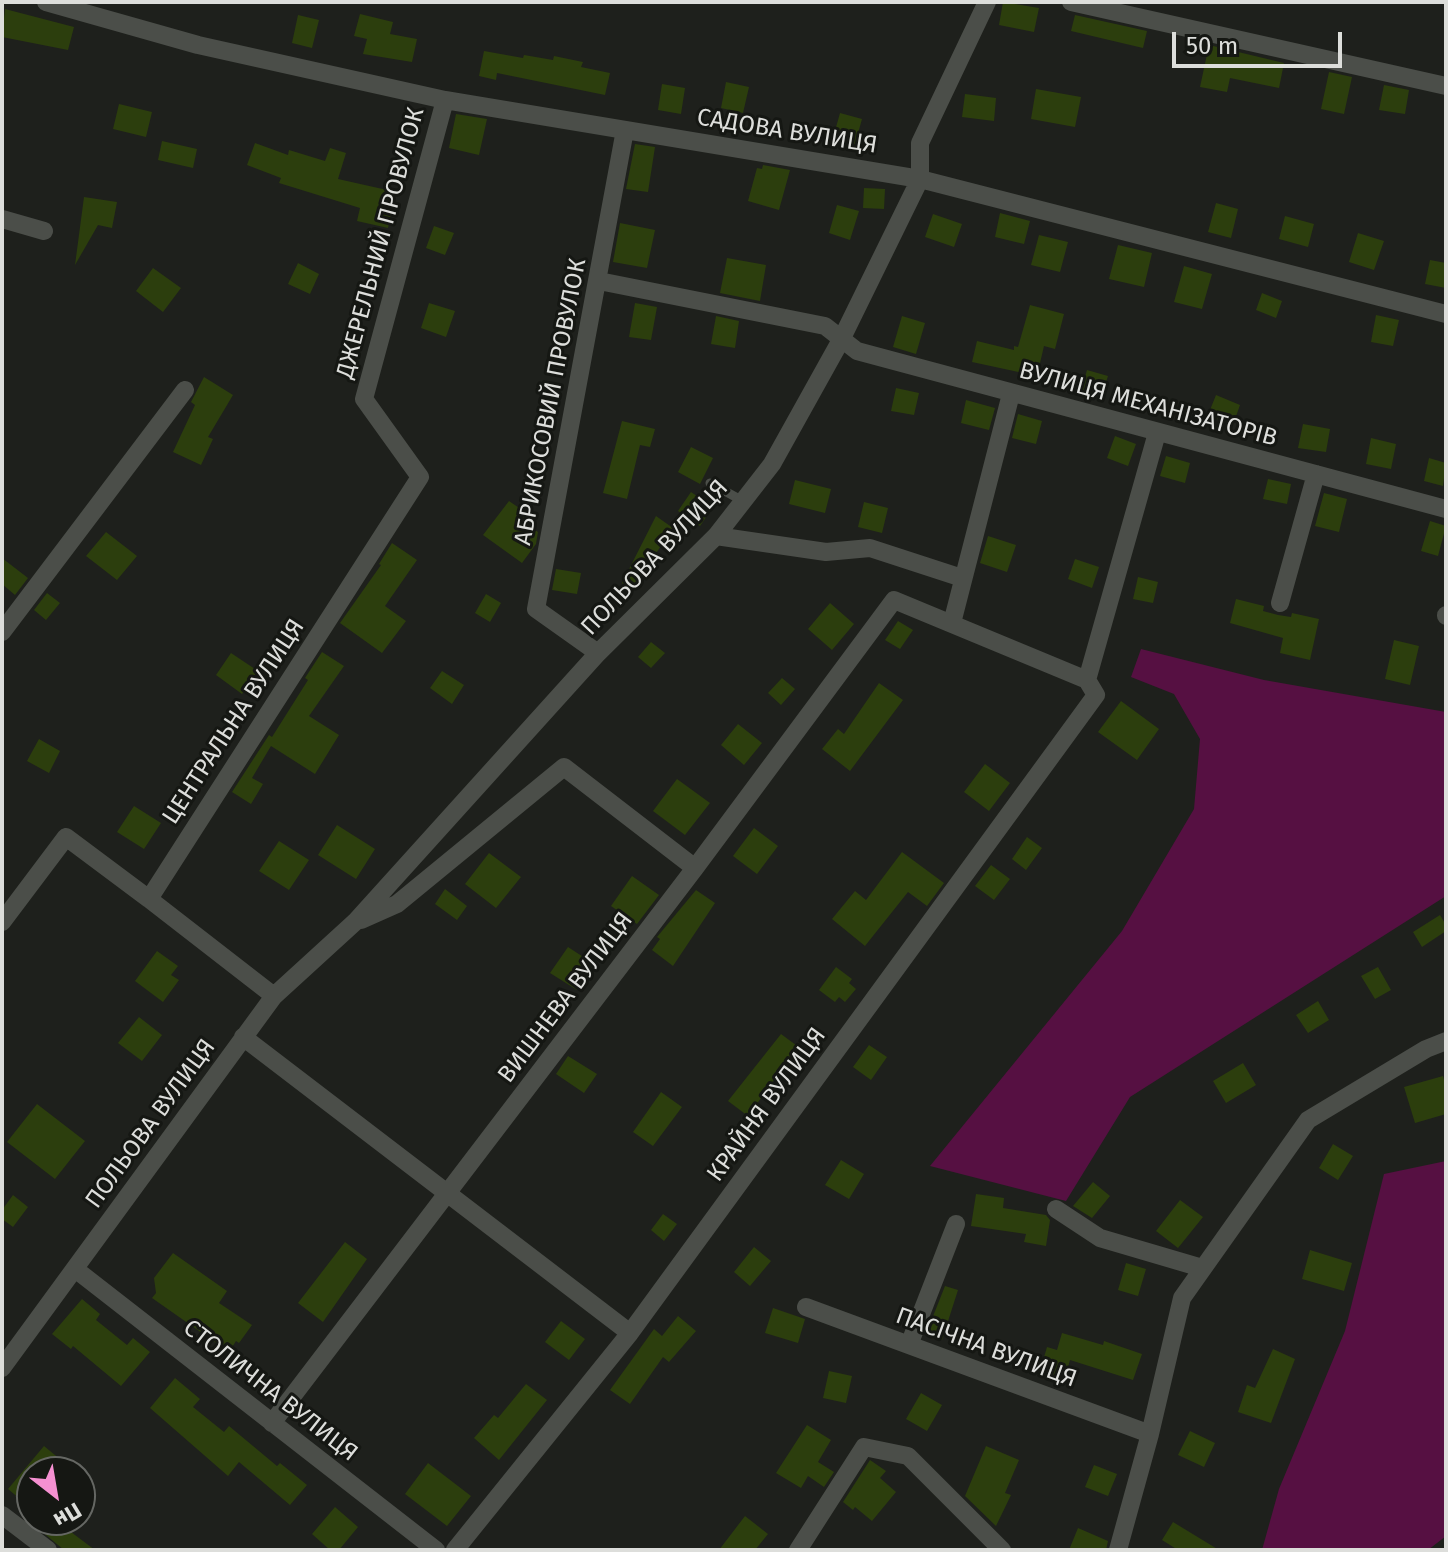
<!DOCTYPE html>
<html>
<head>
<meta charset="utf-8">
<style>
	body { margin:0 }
	#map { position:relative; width:1448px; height:1552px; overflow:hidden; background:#1e201c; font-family:"Fira Sans",sans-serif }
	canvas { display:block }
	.frame { position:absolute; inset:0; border:4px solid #dddedb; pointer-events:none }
	.north { position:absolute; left:16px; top:1456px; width:80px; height:80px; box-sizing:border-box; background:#151713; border:2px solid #656763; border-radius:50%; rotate:149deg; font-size:22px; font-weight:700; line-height:32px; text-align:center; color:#dddedb }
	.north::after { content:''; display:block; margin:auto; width:28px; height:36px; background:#f590d1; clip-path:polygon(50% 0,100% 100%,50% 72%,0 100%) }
	.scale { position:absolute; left:1172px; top:32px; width:170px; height:36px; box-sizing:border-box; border:4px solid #dddedb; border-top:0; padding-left:10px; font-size:24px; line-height:28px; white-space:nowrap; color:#dddedb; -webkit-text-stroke:6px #151713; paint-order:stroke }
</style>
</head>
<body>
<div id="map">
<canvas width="1448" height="1552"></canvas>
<div class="frame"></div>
<div class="north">Пн</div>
<div class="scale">50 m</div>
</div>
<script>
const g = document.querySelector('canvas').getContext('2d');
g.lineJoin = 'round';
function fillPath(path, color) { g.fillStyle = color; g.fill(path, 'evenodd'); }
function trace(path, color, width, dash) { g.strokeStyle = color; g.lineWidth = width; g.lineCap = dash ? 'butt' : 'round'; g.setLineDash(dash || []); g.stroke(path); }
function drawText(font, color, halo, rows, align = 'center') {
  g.font = font + ' "Fira Sans",sans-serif'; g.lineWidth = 6; g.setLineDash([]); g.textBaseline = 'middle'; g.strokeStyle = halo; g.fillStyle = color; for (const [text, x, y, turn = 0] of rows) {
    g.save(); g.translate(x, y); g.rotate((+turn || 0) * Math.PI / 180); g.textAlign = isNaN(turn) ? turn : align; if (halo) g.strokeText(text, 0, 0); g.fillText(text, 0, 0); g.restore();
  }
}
fillPath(new Path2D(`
	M1141 649 1264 680 1446 712V896L1130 1097 1066 1201 930 1166 1122 931 1194 809 1200 739 1174 694 1131 677Z
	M1446 1161V1536L1428 1550H1262L1279 1489 1345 1331 1384 1174Z`), '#561042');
fillPath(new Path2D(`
	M1003 2 1039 8 1034 32 999 25Z
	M5 9 74 27 68 50 2 37Z
	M360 14 393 22 390 34 417 39 412 62 363 54 367 39 354 36Z
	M298 15 319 20 312 48 292 43Z
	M1075 15 1147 31 1143 48 1071 31Z
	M1209 45 1284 63 1279 88 1230 78 1227 92 1200 87Z
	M484 51 523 58 524 55 553 60 554 56 583 62 581 67 610 73 605 95 497 73 496 80 479 76Z
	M1329 72 1352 77 1344 114 1321 109Z
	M726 82 749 87 743 113 721 108Z
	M662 84 685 88 681 114 658 110Z
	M1384 85 1409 90 1405 114 1379 110Z
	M1036 89 1081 97 1075 127 1031 119Z
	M965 94 996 98 994 121 962 117Z
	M119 104 152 112 146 137 113 129Z
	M840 113 862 119 855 144 833 138Z
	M456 114 487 119 479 155 449 148Z
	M162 141 197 149 193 168 158 160Z
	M255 143 288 155 289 150 325 161 330 148 346 153 338 179 396 192 388 228 357 221 360 208 279 183 281 178 247 165Z
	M635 144 655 147 648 192 626 189Z
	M763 165 790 170 779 210 748 201 757 168 762 169Z
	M864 188 885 189 884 209 863 208Z
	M84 197 117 202 112 228 98 225 75 265Z
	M1216 203 1238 209 1231 238 1208 232Z
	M837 205 859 211 850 240 829 233Z
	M1000 213 1030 221 1024 244 995 237Z
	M933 214 962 224 954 247 925 237Z
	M1285 216 1314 224 1308 247 1279 239Z
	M620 223 655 230 647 268 613 262Z
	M434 226 454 233 445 255 426 248Z
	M1358 233 1384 241 1374 270 1349 262Z
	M1039 235 1068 242 1060 272 1031 265Z
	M1118 245 1152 253 1144 287 1109 279Z
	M727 258 766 265 760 301 720 293Z
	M1430 260 1446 263V288L1425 284Z
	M298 263 319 274 310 294 288 284Z
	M1184 266 1212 274 1202 309 1174 302Z
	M153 268 181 288 163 312 136 291Z
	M1262 293 1282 301 1276 318 1256 310Z
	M429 303 455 311 446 337 421 328Z
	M635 303 657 307 651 340 629 337Z
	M1030 305 1064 314 1055 349 1044 346 1037 376 972 362 977 341 1014 350V346L1018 347Z
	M1376 315 1399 320 1393 346 1371 342Z
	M716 316 739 321 735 348 711 344Z
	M902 316 925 323 916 354 893 347Z
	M1087 370 1108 376 1101 397 1081 391Z
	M204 377 233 395 208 437 213 439 201 465 173 452 195 405 191 402Z
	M896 388 919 393 914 415 891 411Z
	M1216 395 1240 405 1233 425 1208 415Z
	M966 400 995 408 989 430 961 423Z
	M1018 414 1042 421 1036 444 1012 438Z
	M622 421 655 429 650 447 640 445 627 499 603 493Z
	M1303 424 1330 429 1326 452 1298 448Z
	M1115 436 1136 444 1128 466 1107 458Z
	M1371 438 1396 444 1391 469 1366 464Z
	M691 447 713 458 700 484 678 472Z
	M1166 456 1190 463 1185 483 1160 476Z
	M1429 458 1446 463 1443 486 1424 481Z
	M1268 479 1291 484 1287 504 1263 499Z
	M795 480 831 489 825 513 789 504Z
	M691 492 713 507 700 526 678 511Z
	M1324 493 1347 499 1339 532 1315 526Z
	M509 501 528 514 523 521 538 532 536 544 522 563 483 535Z
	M864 502 888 508 882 533 858 527Z
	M656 516 673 528 632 589 622 583Z
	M1430 521 1446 526 1438 556 1421 551Z
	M106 532 137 556 117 580 86 556Z
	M988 536 1016 545 1007 572 980 563Z
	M392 543 417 560 385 606 406 621 382 653 340 623 381 565 379 564Z
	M2 558 28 578 15 595 2 584Z
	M1075 559 1099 567 1092 588 1068 579Z
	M556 569 581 573 577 594 552 590Z
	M1138 577 1158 582 1153 603 1133 599Z
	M47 593 60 603 46 620 34 610Z
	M486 594 501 603 490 622 475 613Z
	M1236 599 1264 606 1263 611 1278 615 1291 617 1292 613 1319 619 1310 660 1280 653 1283 638 1230 623Z
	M830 603 854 624 832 650 808 629Z
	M898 621 913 630 900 649 885 640Z
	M1394 640 1419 646 1410 685 1385 679Z
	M651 642 665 653 651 668 638 657Z
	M322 652 344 666 309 716 339 735 315 774 271 746 252 778 263 784 251 804 232 792 269 735 272 737 308 680 305 678Z
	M231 653 258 671 242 694 216 675Z
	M442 671 464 685 452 704 430 688Z
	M782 678 795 689 781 705 768 693Z
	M879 683 903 700 850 771 822 749 838 729 844 734Z
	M1121 701 1159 729 1137 760 1098 732Z
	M738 724 762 743 744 765 721 745Z
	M39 739 60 751 49 773 27 761Z
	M985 764 1010 783 989 811 964 792Z
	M677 779 710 803 685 835 653 811Z
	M134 806 161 823 144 849 117 832Z
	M337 825 375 849 356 879 318 855Z
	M754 828 778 846 757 874 733 856Z
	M1027 837 1042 848 1026 870 1012 859Z
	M279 841 309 860 289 890 259 871Z
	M902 852 944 883 927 906 908 892 865 946 832 919 855 891 866 900Z
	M489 853 521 877 496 908 465 884Z
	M991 865 1010 879 994 900 975 886Z
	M632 876 659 895 637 924 611 906Z
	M445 889 467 906 457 920 435 904Z
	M696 890 715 903 673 966 652 950 660 939 657 937Z
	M1440 915 1446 925V931L1422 947 1413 932Z
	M568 947 594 964 577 990 550 973Z
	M157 951 178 966 171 975 179 980 163 1002 135 981Z
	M836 967 852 979 849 983 856 989 845 1002 839 997 835 1002 819 990Z
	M1378 967 1391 990 1375 999 1361 976Z
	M1318 1001 1329 1020 1308 1033 1296 1015Z
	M139 1017 162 1035 142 1061 118 1043Z
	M781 1034 804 1051 786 1077 780 1072 748 1116 728 1101Z
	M869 1045 887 1057 871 1080 853 1067Z
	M568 1056 597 1074 584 1093 556 1074Z
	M1243 1063 1256 1085 1226 1103 1213 1081Z
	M1443 1076 1446 1087V1114L1415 1123 1404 1087Z
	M661 1092 682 1107 653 1146 633 1132Z
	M37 1104 85 1141 55 1179 7 1142Z
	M1333 1144 1353 1156 1338 1180 1319 1168Z
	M841 1160 864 1174 849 1199 825 1185Z
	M1093 1182 1110 1196 1092 1218 1073 1206Z
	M976 1194 1004 1198 1003 1208 1046 1215 1050 1220 1046 1246 1024 1242 1026 1234 971 1226Z
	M13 1195 28 1207 13 1227 2 1219V1210Z
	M1180 1200 1203 1217 1178 1248 1156 1231Z
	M663 1214 677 1224 664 1241 651 1230Z
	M345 1242 367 1259 323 1322 298 1303Z
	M754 1247 771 1261 750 1286 734 1272Z
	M1310 1250 1352 1263 1344 1291 1302 1279Z
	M173 1253 227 1291 219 1303 252 1325 239 1343 236 1341 229 1352 152 1298 156 1293 154 1278Z
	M1126 1263 1146 1269 1138 1296 1118 1290Z
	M945 1286 958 1290 942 1340 926 1334Z
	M82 1299 100 1314 96 1320 127 1345 133 1338 150 1352 121 1386 73 1346 71 1349 52 1334Z
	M773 1308 805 1319 798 1343 765 1333Z
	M678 1316 696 1331 669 1362 663 1357 630 1404 610 1390 654 1329 662 1336Z
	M561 1321 585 1339 569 1360 545 1342Z
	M1062 1333 1103 1345 1104 1341 1142 1354 1133 1380 1070 1360 1065 1378 1040 1371 1047 1347 1057 1350Z
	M1273 1349 1295 1359 1271 1423 1238 1412 1247 1385 1255 1388Z
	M829 1371 852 1376 846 1403 823 1398Z
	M175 1378 200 1399 193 1407 224 1432 229 1426 277 1466 280 1463 307 1485 290 1505 239 1462 228 1476 150 1408Z
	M526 1384 547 1400 499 1460 474 1438 494 1415 498 1418Z
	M921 1393 942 1405 927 1431 906 1419Z
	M807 1425 831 1440 818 1462 834 1472 824 1487 808 1476 801 1488 776 1473Z
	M1190 1431 1215 1443 1204 1467 1178 1455Z
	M44 1446 61 1460 51 1472H32V1509L8 1489Z
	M986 1446 1019 1460 1005 1493 1011 1495 996 1526 965 1496Z
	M870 1460 886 1471 880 1478 896 1492 872 1521 855 1507 853 1510 843 1502Z
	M428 1463 471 1496 447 1526 405 1494Z
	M1094 1465 1117 1474 1108 1496 1085 1487Z
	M335 1507 358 1527 339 1550H330L312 1534Z
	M745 1516 768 1534 755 1550H719Z
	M28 1520H55L95 1550H64Z
	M1173 1522 1219 1550H1178L1162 1540Z
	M1078 1528 1108 1541 1106 1550H1069Z`), '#2c3e0d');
trace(new Path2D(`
	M710 483 743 501`), '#4b4e49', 9);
trace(new Path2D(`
	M46 2 198 45 445 100 920 179 1446 314
	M1071 2 1446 86
	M2 219 44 231
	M599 281 825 326 857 351 1446 509
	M716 536 826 552 870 548 956 576
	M1280 603 1316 474
	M1446 616V615
	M952 623 1011 394
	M2 632 185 390
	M598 653 536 609 625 130
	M149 899 274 996
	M361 920 397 904 564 767 695 868
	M2 922 66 837 149 899 420 477 364 399 445 100
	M243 1037 630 1333
	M1056 1209 1100 1238 1202 1268
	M75 1269 436 1550
	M806 1307 1150 1434
	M909 1345 956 1224
	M2 1368 274 996 355 922 598 653 716 536 772 464 841 340 920 179V143L987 2
	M272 1423 695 868 894 600 1087 680 1157 433
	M2 1515 48 1550
	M455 1550 630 1333 1096 695 1087 680
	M798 1550 864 1447 908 1456 1002 1550
	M1118 1550 1150 1434 1182 1298 1308 1120 1426 1049 1446 1041`), '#4b4e49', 18);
drawText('24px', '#dddedb', '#151713', [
	["САДОВА ВУЛИЦЯ",787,132,9],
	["ДЖЕРЕЛЬНИЙ ПРОВУЛОК",381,243,-75],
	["АБРИКОСОВИЙ ПРОВУЛОК",551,402,-79],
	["ВУЛИЦЯ МЕХАНІЗАТОРІВ",1148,405,15],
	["ПОЛЬОВА ВУЛИЦЯ",655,558,-47],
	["ЦЕНТРАЛЬНА ВУЛИЦЯ",234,722,-57],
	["ВИШНЕВА ВУЛИЦЯ",566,998,-53],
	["КРАЙНЯ ВУЛИЦЯ",767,1105,-54],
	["ПОЛЬОВА ВУЛИЦЯ",151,1124,-54],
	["ПАСІЧНА ВУЛИЦЯ",986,1348,20],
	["СТОЛИЧНА ВУЛИЦЯ",270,1391,38]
]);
</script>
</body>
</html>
